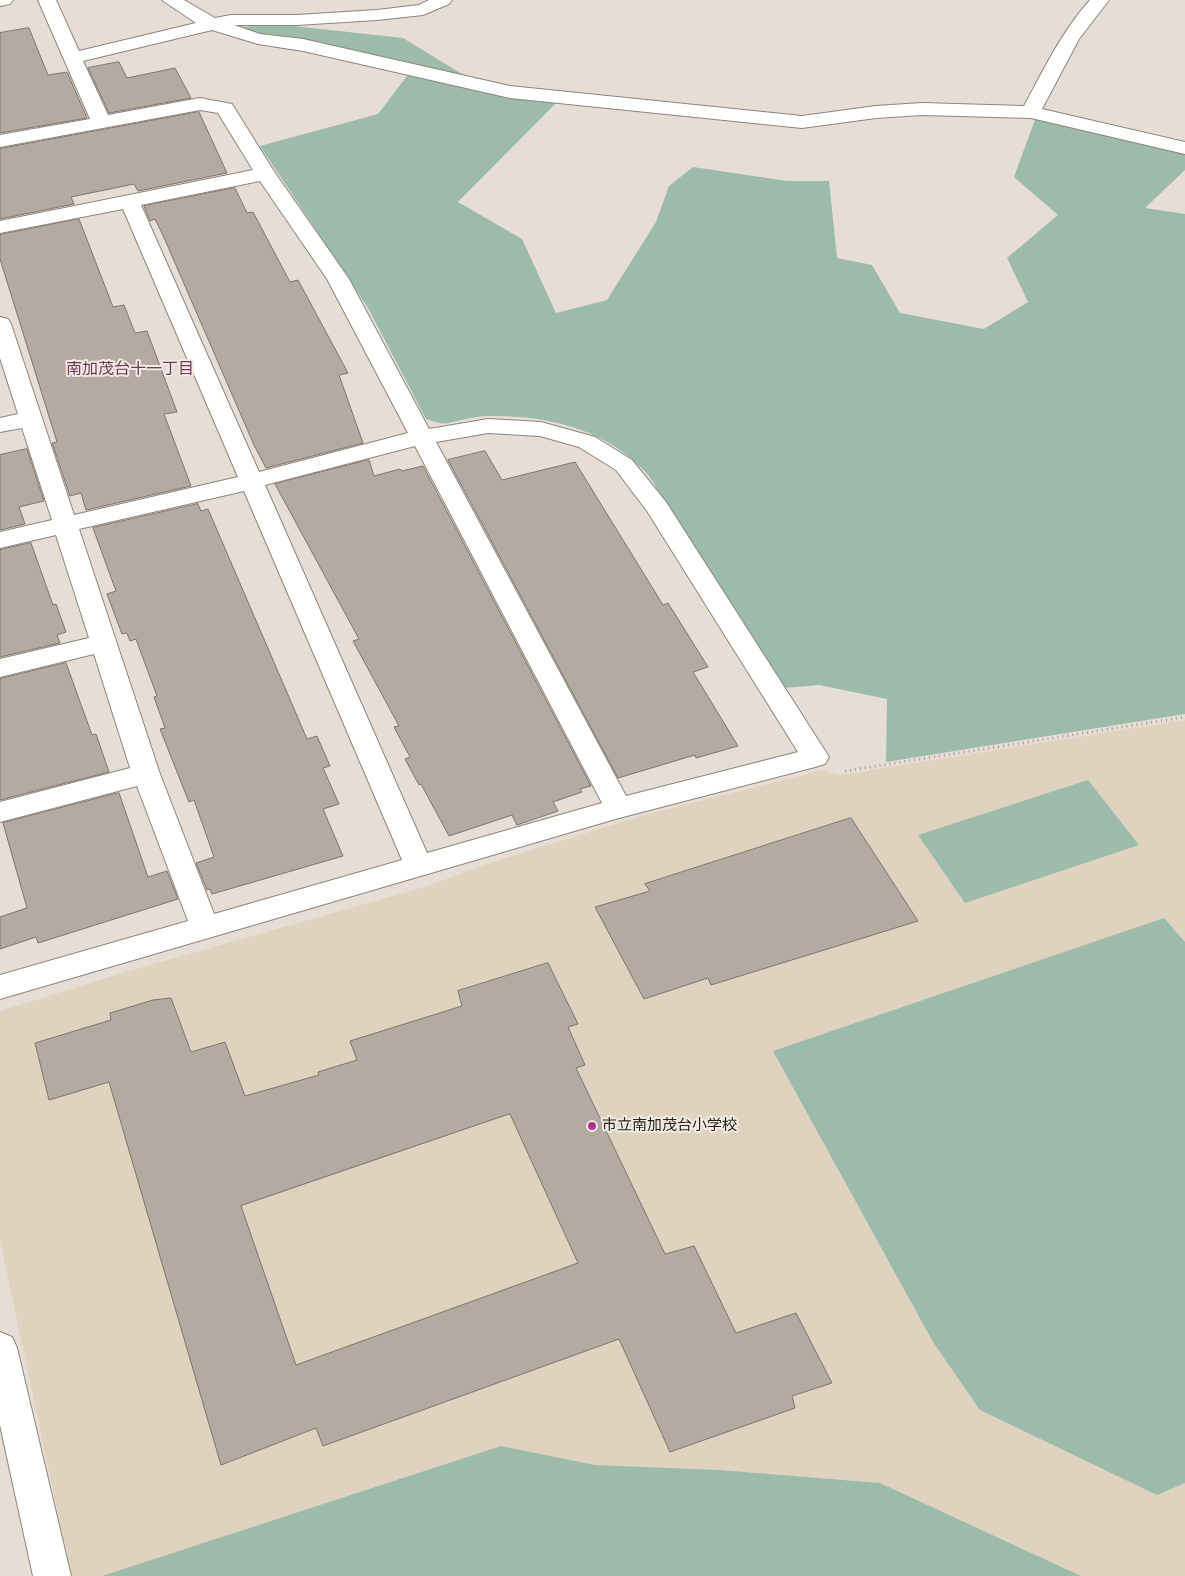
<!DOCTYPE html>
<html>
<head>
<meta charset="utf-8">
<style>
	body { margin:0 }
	canvas { display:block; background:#e6ddd5 }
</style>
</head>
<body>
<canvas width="1185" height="1576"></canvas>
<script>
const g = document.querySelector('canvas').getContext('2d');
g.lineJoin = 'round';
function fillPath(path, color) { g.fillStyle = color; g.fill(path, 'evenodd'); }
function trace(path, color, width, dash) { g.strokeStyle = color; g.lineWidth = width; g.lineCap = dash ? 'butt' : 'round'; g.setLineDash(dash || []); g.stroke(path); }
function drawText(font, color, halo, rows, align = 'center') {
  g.font = font + ' "Fira Sans","Noto Sans JP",sans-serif'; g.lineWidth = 4; g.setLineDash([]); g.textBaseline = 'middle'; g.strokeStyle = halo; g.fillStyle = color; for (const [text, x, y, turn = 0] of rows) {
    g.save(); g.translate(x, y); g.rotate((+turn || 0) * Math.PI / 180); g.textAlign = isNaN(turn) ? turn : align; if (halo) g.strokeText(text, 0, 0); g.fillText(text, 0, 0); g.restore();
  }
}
fillPath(new Path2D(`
	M1185 720V1576H1081L880 1483 720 1470 595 1465 501 1446 102 1576H71L0 1240V1011L129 971 421 888 499 860 648 814 823 770 839 775Z`), '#dfd3bf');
fillPath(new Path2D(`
	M284 25 403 38 470 79 282 42 237 27Z
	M410 72 560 99 458 202 522 239 556 313 607 300 656 222 669 186 693 167 787 181H829L837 258 872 265 900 313 984 329 1028 302 1007 258 1058 215 1014 177 1036 117 1185 152V170L1145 208 1185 214V714L886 762 887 699 819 685 785 688 649 476C609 430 549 415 489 416 474 416 463 420 448 423 442 425 432 421 426 419L368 308 260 146 378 114Z
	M1088 780 1139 845 965 903 918 835Z
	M1164 918 1185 942V1483L1157 1495 980 1410 933 1342 773 1051Z
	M501 1446 595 1465 720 1470 880 1483 1081 1576H102Z`), '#9cbbab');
const building = new Path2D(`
	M29 28 48 75 67 72 87 118 0 133V33Z
	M119 62 127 78 175 68 191 98 109 113 88 68Z
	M199 112 227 173 138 191 134 184 71 197 74 204 0 219V149Z
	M235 188 247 213 253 212 290 282 298 280 348 373 339 375 363 443 266 468 254 445 162 233 155 219 150 221 144 206Z
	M79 219 113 307 124 305 135 333 147 331 177 412 164 414 191 486 86 510 81 493 70 496 52 443 57 442 0 259V235Z
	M27 449 44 501 19 507 25 524 0 530V455Z
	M485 451 502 480 575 462 663 605 668 603 708 667 693 672 738 746 696 758 695 755 618 778 448 460Z
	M369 460 374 476 400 469 402 471 423 466 591 786 580 789 582 792 553 802 558 811 517 825 512 815 449 836 421 784 419 785 405 759 410 757 394 727 399 726 353 641 359 639 275 484Z
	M198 504 201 511 208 509 307 739 317 736 330 766 323 768 339 804 323 809 343 856 212 894 210 889 207 890 196 863 214 857 194 800 189 802 160 729 165 728 154 697 157 696 136 639 130 641 127 633 122 634 107 594 116 591 93 528Z
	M31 543 53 605 56 604 66 632 57 635 60 643 0 657V550Z
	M66 663 92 735 96 734 109 772 0 800V679Z
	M119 793 148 877 167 871 178 899 38 943 36 937 0 949V917L27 908 3 823Z
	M851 818 918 921 711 985 708 978 644 999 595 907 650 891 645 884Z
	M548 963 578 1024 568 1027 585 1065 576 1068 665 1254 694 1246 736 1333 796 1313 832 1383 792 1396 795 1408 670 1452 619 1339 323 1446 316 1428 221 1465 109 1082 49 1100 35 1043 111 1020 110 1013 153 1000 171 998 191 1052 225 1042 245 1096 319 1075 318 1072 357 1060 350 1041 462 1006 458 991ZM510 1114 578 1263 296 1365 241 1206Z`);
fillPath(building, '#b3aaa2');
trace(building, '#7d756e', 1);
const minor = new Path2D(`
	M0 0H13L10 4 0 6Z
	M38 0H56L79 51 196 23 162 0H184L215 18 231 15H297L377 10 419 5 429 0H452L449 4 423 15 377 20 297 25H234L260 34 303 39 510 86 802 116 876 106 922 103 1024 106C1044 69 1062 31 1090 0H1109L1079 39 1042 109 1185 142V154L1031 118 922 115 876 118 802 128 510 98 303 51 258 44 212 30 83 61 108 115 200 98 232 104 275 173 349 279 429 429 488 419 541 422 595 437 632 460 666 502 829 757 825 764 815 767 619 818 0 999V975L188 921 137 786 0 822V802L130 768 94 654 0 677V659L89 638 56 535 0 548V532L52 520 22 428 0 432V418L18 414 0 358V317L8 319 11 324 74 515 238 477 123 209 0 233V221L253 170 218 113 200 110 0 147V135L90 119ZM260 181 327 279 408 433 259 472 141 205ZM488 433 540 436 579 447 616 470 647 511 798 752 626 796 436 442ZM415 446 602 803 427 853 265 485ZM244 491 402 860 214 914 160 774 79 529Z
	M0 1332 12 1337 17 1348 71 1576H33L0 1425Z`);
trace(minor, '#8d857e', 2);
trace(new Path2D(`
	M845 771 1185 717`), '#a49d97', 3, [1, 4]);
fillPath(minor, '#fff');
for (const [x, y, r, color] of [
	[592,1126,5,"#ae368b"]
]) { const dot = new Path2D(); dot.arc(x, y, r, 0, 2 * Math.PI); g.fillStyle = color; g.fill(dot); trace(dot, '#f3eae2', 2); }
drawText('15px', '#25221f', '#f3eae2', [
	["市立南加茂台小学校",602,1126]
], 'left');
drawText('16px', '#72365f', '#f3eae2', [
	["南加茂台十一丁目",130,370]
]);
</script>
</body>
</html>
